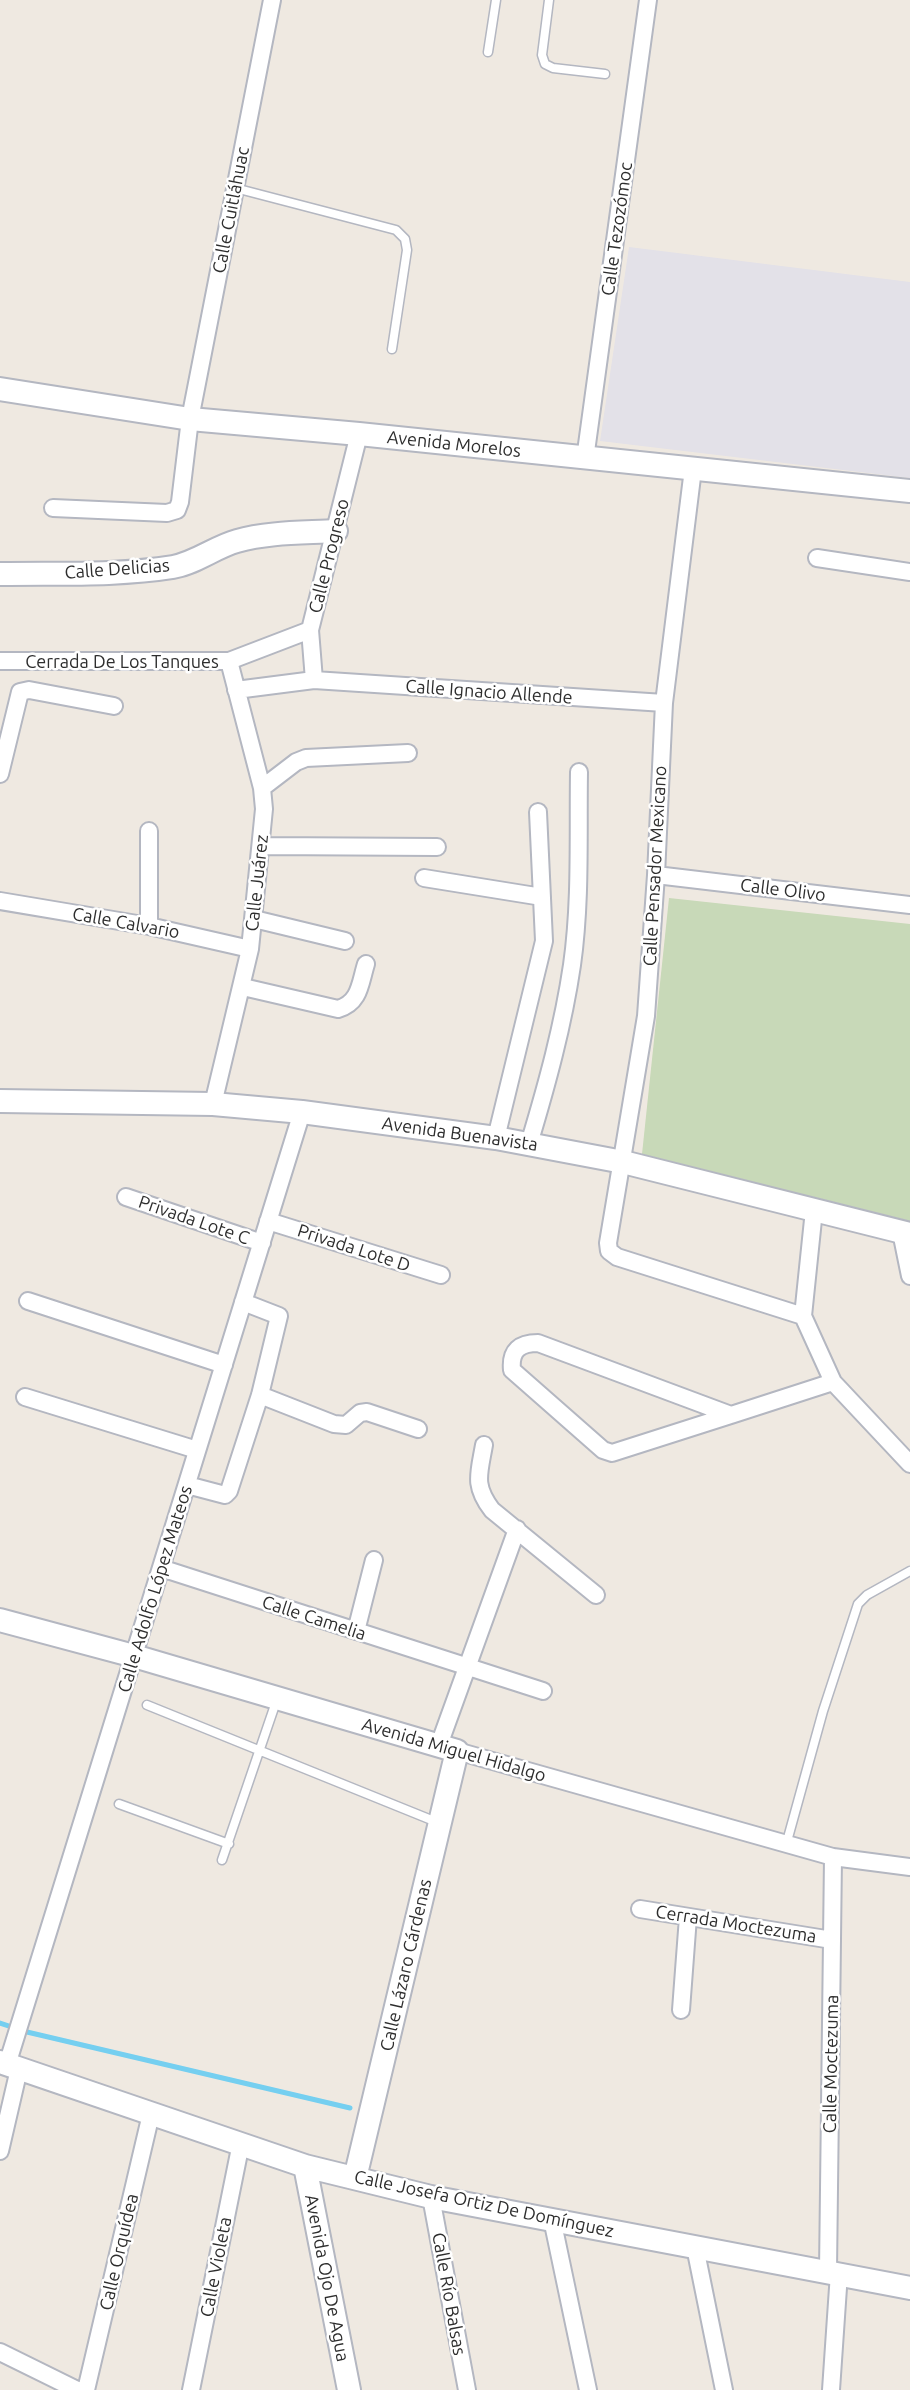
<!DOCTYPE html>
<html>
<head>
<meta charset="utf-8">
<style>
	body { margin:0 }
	canvas { display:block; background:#efe9e1 }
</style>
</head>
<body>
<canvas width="910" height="2390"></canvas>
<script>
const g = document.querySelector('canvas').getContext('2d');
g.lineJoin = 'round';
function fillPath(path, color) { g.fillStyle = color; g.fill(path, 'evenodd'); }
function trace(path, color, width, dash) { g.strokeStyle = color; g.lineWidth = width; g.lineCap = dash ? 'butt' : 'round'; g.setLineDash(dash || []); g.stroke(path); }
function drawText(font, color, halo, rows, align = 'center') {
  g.font = font + ' Ubuntu,sans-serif'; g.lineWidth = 5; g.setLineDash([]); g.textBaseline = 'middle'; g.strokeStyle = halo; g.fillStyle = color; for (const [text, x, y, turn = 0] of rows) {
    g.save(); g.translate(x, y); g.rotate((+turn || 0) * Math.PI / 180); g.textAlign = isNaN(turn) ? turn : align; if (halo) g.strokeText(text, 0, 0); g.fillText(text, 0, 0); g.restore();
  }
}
fillPath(new Path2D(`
	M629 247 910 282V478L600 441Z`), '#e3e1e8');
fillPath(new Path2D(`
	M669 898 910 924V1221L642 1154Z`), '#c8d9b8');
trace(new Path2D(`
	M0 2023 27 2032 350 2108`), '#75cff0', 5);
const lane = new Path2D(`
	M549 0 542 55 545 64 553 68 605 74
	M488 52 496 0
	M235 188 396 230 405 239 407 250 392 349
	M147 1705 439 1823
	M119 1804 229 1844
	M786 1845 823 1711 858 1604 867 1595 910 1571
	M222 1860 277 1699`);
const street = new Path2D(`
	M585 459 648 0
	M693 469 664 703 656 875 646 1016 608 1243 609 1251 617 1257 803 1316
	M53 508 167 513 177 510 180 502 190 419 272 0
	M817 558 910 572
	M0 661H229L310 630
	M314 680 310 630 359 434
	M236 690 314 680 664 703
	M0 774 20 692 29 690 114 706
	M262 788 296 762 306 758 408 753
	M149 831V926
	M262 846 437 847
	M656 875 910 905
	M424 878 542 897
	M0 901 149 926 250 949
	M254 919 345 941
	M243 987 338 1009C360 1003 360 983 366 964
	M213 1104 250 949 264 809 262 788 229 661
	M496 1138 544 941 538 812
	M529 1144C547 1084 563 1026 572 965 581 902 578 835 579 772
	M126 1197 262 1243
	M814 1210 803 1316 833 1382 910 1464
	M268 1221 441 1275
	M901 1232 910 1276
	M28 1301 224 1365
	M260 1395 334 1424 346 1425 360 1413 367 1412 418 1429
	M25 1397 197 1450
	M731 1415 612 1453 603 1450 512 1370C510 1350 520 1343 538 1343L731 1415 833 1382
	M484 1445C479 1474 473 1485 492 1510L596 1595
	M187 1485 225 1495 229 1491 260 1395 279 1316 243 1302
	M161 1568 543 1691
	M356 1631 374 1560
	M439 1745 517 1529
	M457 1751 833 1857 910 1867
	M640 1909 832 1940
	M681 2010 688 1917
	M7 2065 302 1112
	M0 2151 19 2069
	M431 2197 467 2390
	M552 2219 588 2390
	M695 2247 724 2390
	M828 2271 833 1857
	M0 2352 77 2390
	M86 2390 151 2114
	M191 2390 241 2143
	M831 2390 839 2273`);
const secondary = new Path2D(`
	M0 389 190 419 359 434 910 491
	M0 574C57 573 117 576 173 567 196 563 215 547 237 541 268 532 304 533 336 531
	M0 1101 213 1104 302 1112 496 1138 623 1162 910 1234
	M0 1620 134 1656 457 1751 355 2178
	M0 2062 305 2166 431 2197 910 2288
	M305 2166 349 2390`);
trace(lane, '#b4b7c1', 11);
trace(street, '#b4b7c1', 20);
trace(secondary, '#b4b7c1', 26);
trace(lane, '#fff', 8);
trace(street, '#fff', 16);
trace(secondary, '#fff', 22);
drawText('18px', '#2e2e2e', '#fff', [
	["Calle Cuitláhuac",231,210,-79],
	["Calle Tezozómoc",617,229,-82],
	["Avenida Morelos",454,444,6],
	["Calle Progreso",329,556,-76],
	["Calle Delicias",117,569,-4],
	["Cerrada De Los Tanques",122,662],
	["Calle Ignacio Allende",489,692,4],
	["Calle Pensador Mexicano",655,866,-87],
	["Calle Juárez",257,883,-84],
	["Calle Olivo",783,890,7],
	["Calle Calvario",126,923,10],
	["Avenida Buenavista",460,1134,8],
	["Privada Lote C",194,1220,19],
	["Privada Lote D",354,1248,18],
	["Calle Adolfo López Mateos",155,1589,-73],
	["Calle Camelia",314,1618,18],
	["Avenida Miguel Hidalgo",454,1750,16],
	["Cerrada Moctezuma",736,1924,9],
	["Calle Lázaro Cárdenas",406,1965,-77],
	["Calle Moctezuma",831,2064,-89],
	["Calle Josefa Ortiz De Domínguez",484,2204,12],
	["Calle Orquídea",119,2252,-77],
	["Calle Violeta",216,2267,-79],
	["Avenida Ojo De Agua",327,2278,79],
	["Calle Río Balsas",449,2294,80]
]);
</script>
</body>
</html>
